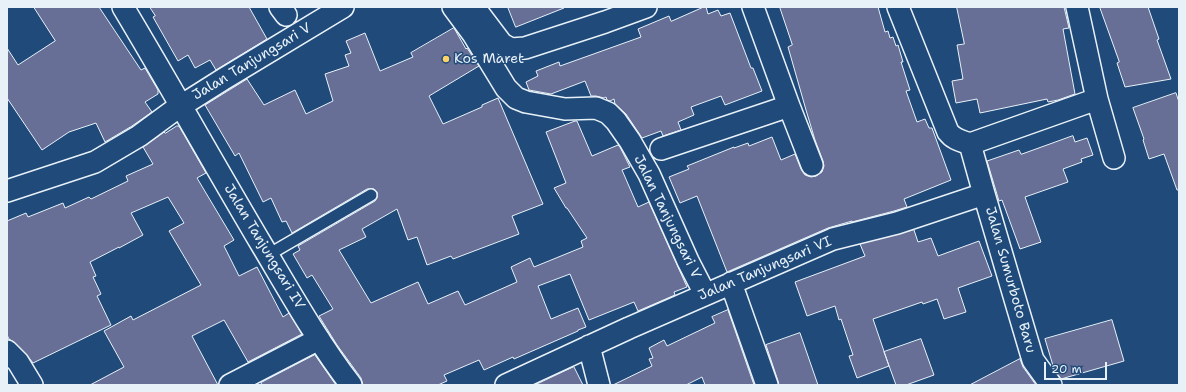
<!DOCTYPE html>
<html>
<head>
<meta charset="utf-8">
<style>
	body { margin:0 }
	#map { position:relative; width:1186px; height:392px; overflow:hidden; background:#1f4a7a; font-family:"Shantell Sans",sans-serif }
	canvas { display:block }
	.frame { position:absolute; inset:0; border:8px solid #e8f1f8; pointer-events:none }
	.scale { position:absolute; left:1044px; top:362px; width:63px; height:18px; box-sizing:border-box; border:2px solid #e8f1f8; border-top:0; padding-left:5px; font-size:12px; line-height:14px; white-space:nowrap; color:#e8f1f8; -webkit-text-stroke:3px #1f4a7a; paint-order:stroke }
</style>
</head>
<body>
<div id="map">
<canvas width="1186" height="392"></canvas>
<div class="frame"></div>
<div class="scale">20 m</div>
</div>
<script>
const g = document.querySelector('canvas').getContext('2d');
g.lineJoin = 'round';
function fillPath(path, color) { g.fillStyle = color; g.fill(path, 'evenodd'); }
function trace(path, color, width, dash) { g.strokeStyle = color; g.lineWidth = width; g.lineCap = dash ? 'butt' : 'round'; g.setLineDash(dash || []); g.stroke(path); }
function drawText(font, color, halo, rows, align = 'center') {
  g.font = font + ' "Shantell Sans",sans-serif'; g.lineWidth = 3; g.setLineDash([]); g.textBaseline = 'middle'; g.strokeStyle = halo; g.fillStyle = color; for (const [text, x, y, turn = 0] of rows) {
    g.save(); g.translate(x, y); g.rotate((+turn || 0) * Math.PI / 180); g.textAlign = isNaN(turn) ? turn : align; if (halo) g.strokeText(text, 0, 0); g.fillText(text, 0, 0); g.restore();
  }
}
const building = new Path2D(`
	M34 7H99L141 70 145 68 158 90V94L145 102 152 112 132 126 105 142 96 123 69 132 42 150 7 98V48L18 65 55 41Z
	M150 7H249L267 39 216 70 210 60 195 68 188 55 178 61 153 17 155 16Z
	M508 7H563L564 8 516 27Z
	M704 7H706L708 14 718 10 721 16 730 13 751 68H753L762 91 725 105 721 96 691 107 694 115 678 122 681 130 663 136 661 131 642 138 626 114 615 104 614 99 610 101 607 100 606 97 604 98 596 96H591L585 81 551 94 529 90 526 82 538 76 536 71 559 62 560 66 641 37 638 29 669 16 671 21Z
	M780 7H878L885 32 888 31 890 38 893 37 896 46 898 45 903 62H901L910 90 906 91 917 122 925 119 929 128H932L951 180 904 199 907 207 894 211 852 222V221L828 228 727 272 697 196 680 203 669 177 689 169 687 166 734 147V148L748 143 749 146 772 137 781 160 795 154 801 169 805 175 811 177 816 176 822 172 824 166 823 161 815 140 806 110 788 47 792 45Z
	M957 7H1064L1069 28 1063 29 1075 94 1058 100 1048 102 1047 99 980 113 977 99 956 103 952 81 963 79 957 45 964 44Z
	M1100 7H1148L1159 39 1157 40 1171 79 1125 87 1117 63 1119 62Z
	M454 28 466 49 467 48 479 66 429 96 443 124 482 107V105L498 98 543 204 512 216 519 234 453 259 451 256 427 265 417 237 408 240 397 209 362 229 366 237 339 250 371 303 418 282 428 304 458 291 465 305 517 282 511 267 530 258 534 267 583 247 581 241 587 238 567 208H566L554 188 566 183 546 132 575 121H577L592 156 618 145 620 147 630 167 622 170 638 207 649 202 687 287 674 292 675 295 638 311 634 302 589 320 570 274 538 286 551 319 578 308 586 327 578 330V331L514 359 513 357 484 370 479 360 444 375 447 381 438 385H363L361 378 337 345 319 316 333 309 312 275 307 278 293 254 300 250 298 246 375 201 377 198V192L374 189H367L292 233 286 221 282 222 271 198 263 202 239 153 235 156 205 105 247 79 264 105 295 90 306 114 333 101 325 74 349 66 345 55 351 53 346 41 365 33 380 71 413 57 411 53Z
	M1176 93 1179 102V190H1177L1164 154 1149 159 1143 140 1144 139 1133 108Z
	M177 126H179L206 173 197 178 234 240 224 246 239 276 257 267 283 317 289 313 302 334 248 362 224 320 192 336 218 385H90L124 367 104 331 131 316 133 320 201 285 169 231 184 223 168 197 131 213 143 235 119 248V247L90 262 96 276 93 277 101 294 97 296 111 325 33 363 26 354 15 343 9 339 7 335V221L26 213 28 217 63 203 65 208 89 197 91 199 128 181 126 176 153 164 143 147 164 132 165 133Z
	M1073 136 1075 142 1087 138 1093 155 1081 159 1082 162 1063 169 1068 182 1025 197 1041 242 1020 249 1002 200 999 201 987 161 1019 150 1021 154Z
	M914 230 918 242 931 238 938 256 979 241 992 276 958 288 966 312 944 319 937 299 923 304 922 302 873 319 889 366 857 378 849 356 853 355 841 319 839 320 835 306 807 316 795 282 865 256 860 244Z
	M728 310 754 385H705L702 377 686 385H613L652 366 649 359 653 358 649 348 664 340 667 346 715 323 712 317Z
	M1112 320 1124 361 1061 379 1054 369 1045 339Z
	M800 333 818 385H779L778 381 766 345Z
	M921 339 934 375 906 385H896L884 352Z
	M315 355 336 385H262L261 383Z
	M1020 359 1023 367 1036 385H970Z
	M574 367 583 385H535Z`);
fillPath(building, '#676f96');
trace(building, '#e8f1f8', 1);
const lane = new Path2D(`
	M268 255 371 195`);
const street = new Path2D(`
	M123 7C171 87 216 168 263 247 291 294 318 342 351 385
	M280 7 286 15
	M453 7 473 34 506 88 516 98 526 102 565 109 596 108 608 113 616 121 630 141 649 174 688 261 705 294
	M474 7 502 44 511 49 525 48 605 22 646 7
	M898 7 948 132C954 140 962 141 970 144L1097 99
	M1077 7 1097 99 1114 158
	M789 106 812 165
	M661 149 789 106 753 7
	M7 191 95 162 139 136 173 111 222 80 343 7
	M984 194 1030 350 1033 360 1051 385
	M731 283 767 385
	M589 346 599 385
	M7 351 18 362 32 385
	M230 385 319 339
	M506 385 629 328 833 239 897 223 984 194 970 144`);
trace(lane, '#e8f1f8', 14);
trace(street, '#e8f1f8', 24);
trace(lane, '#1f4a7a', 11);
trace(street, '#1f4a7a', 21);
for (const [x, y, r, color] of [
	[446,59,4,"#ffd166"]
]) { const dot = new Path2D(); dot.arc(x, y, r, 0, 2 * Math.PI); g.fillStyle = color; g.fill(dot); trace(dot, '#1f4a7a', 1.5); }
drawText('14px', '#e8f1f8', '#1f4a7a', [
	["Kos Maret",454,59]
], 'left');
drawText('14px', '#e8f1f8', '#1f4a7a', [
	["Jalan Tanjungsari V",252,62,-31],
	["Jalan Tanjungsari V",667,217,64],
	["Jalan Tanjungsari IV",264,247,59],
	["Jalan Tanjungsari VI",765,269,-23],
	["Jalan Sumurboto Baru",1010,280,74]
]);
</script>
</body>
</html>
